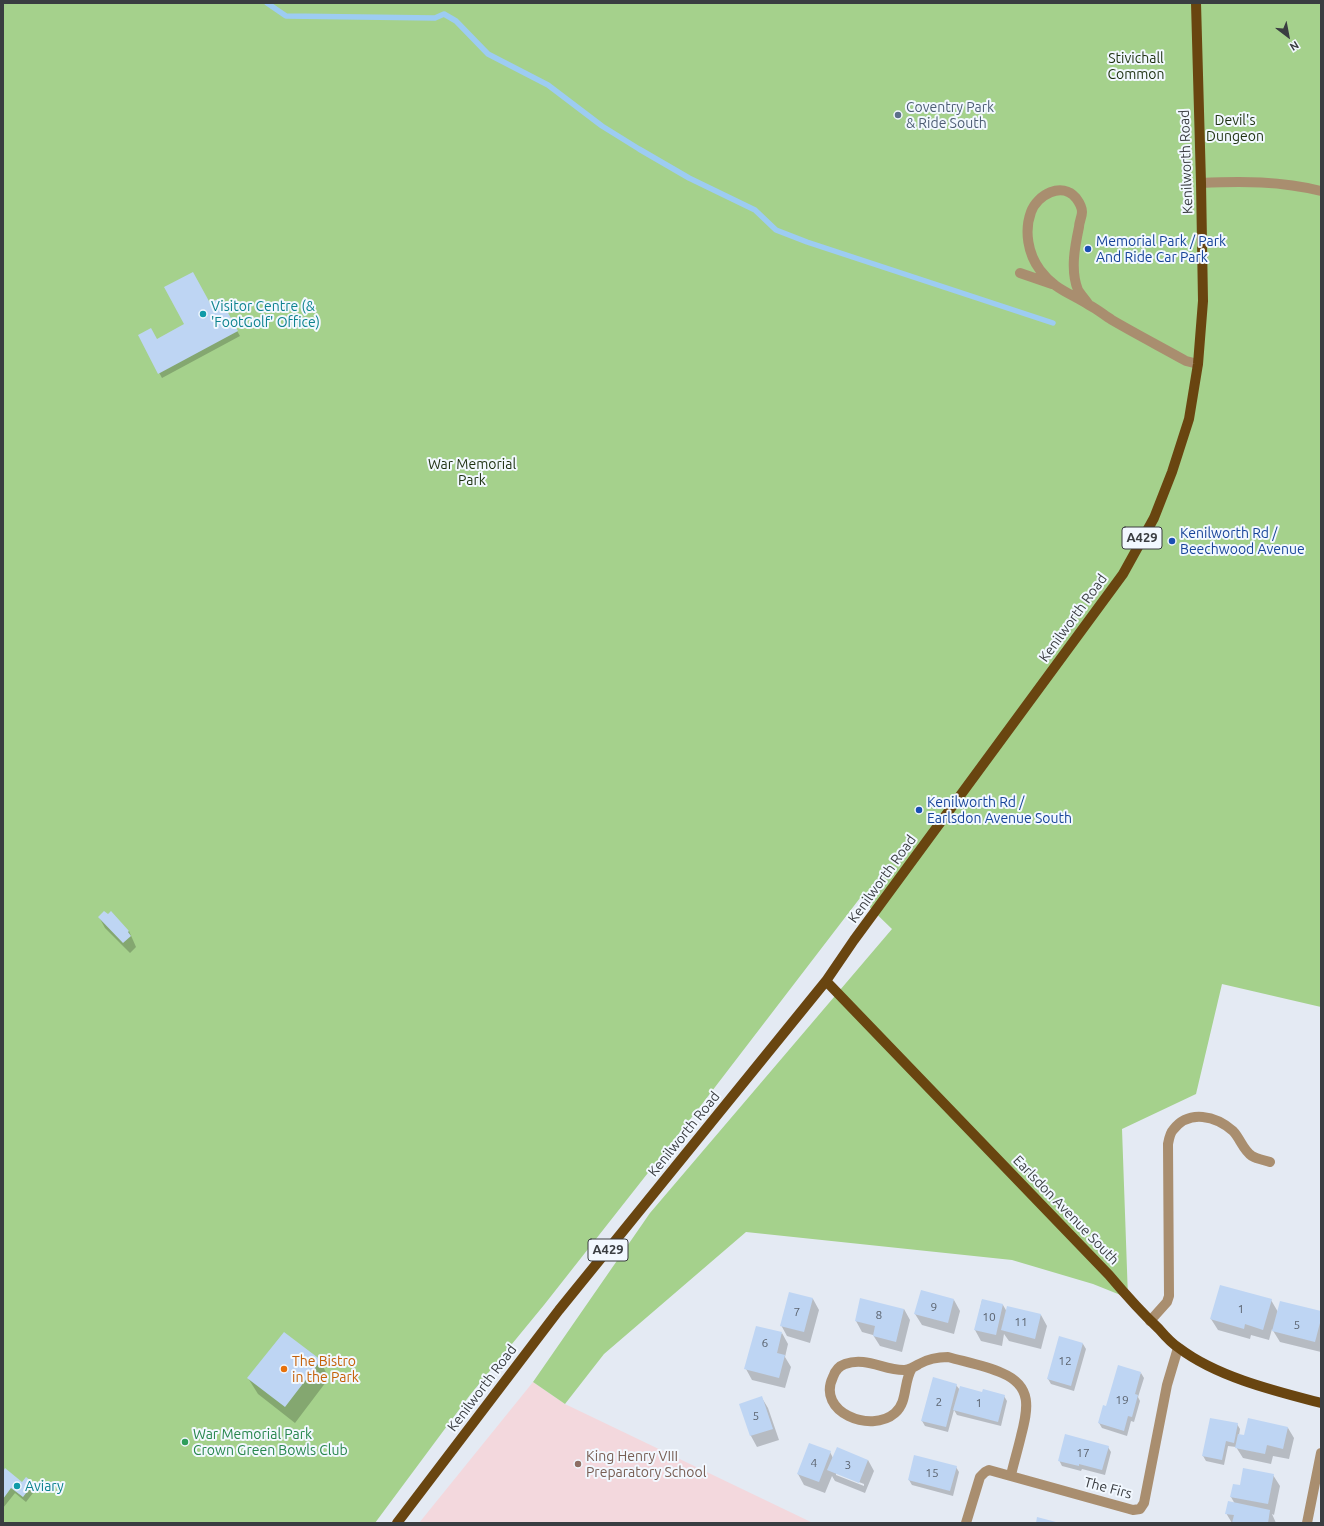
<!DOCTYPE html>
<html>
<head>
<meta charset="utf-8">
<style>
	body { margin:0 }
	#map { position:relative; width:1324px; height:1526px; overflow:hidden; background:#e4eaf3; font-family:Ubuntu,sans-serif }
	canvas { display:block }
	.frame { position:absolute; inset:0; border:4px solid #3a3d41; pointer-events:none }
	.north { position:absolute; left:1268px; top:16px; width:40px; height:40px; -webkit-text-stroke:3px #f2f8ff; paint-order:stroke; rotate:148deg; font-size:11px; font-weight:700; line-height:16px; text-align:center; color:#3a3d41 }
	.north::after { content:''; display:block; margin:auto; width:14px; height:18px; background:#3a3d41; clip-path:polygon(50% 0,100% 100%,50% 72%,0 100%) }
</style>
</head>
<body>
<div id="map">
<canvas width="1324" height="1526"></canvas>
<div class="frame"></div>
<div class="north">N</div>
</div>
<script>
const g = document.querySelector('canvas').getContext('2d');
g.lineJoin = 'round';
function fillPath(path, color) { g.fillStyle = color; g.fill(path, 'evenodd'); }
function trace(path, color, width, dash) { g.strokeStyle = color; g.lineWidth = width; g.lineCap = dash ? 'butt' : 'round'; g.setLineDash(dash || []); g.stroke(path); }
function drawText(font, color, halo, rows, align = 'center') {
  g.font = font + ' Ubuntu,sans-serif'; g.lineWidth = 4; g.setLineDash([]); g.textBaseline = 'middle'; g.strokeStyle = halo; g.fillStyle = color; for (const [text, x, y, turn = 0] of rows) {
    g.save(); g.translate(x, y); g.rotate((+turn || 0) * Math.PI / 180); g.textAlign = isNaN(turn) ? turn : align; if (halo) g.strokeText(text, 0, 0); g.fillText(text, 0, 0); g.restore();
  }
}
fillPath(new Path2D(`
	M533 1382 565 1404 813 1523H419Z`), '#f3d8dd');
fillPath(new Path2D(`
	M3 3H1321V1007L1222 984 1196 1094 1122 1129 1128 1298 1093 1284 1012 1260 746 1232 604 1354 565 1404 533 1382 650 1213 892 929 860 898 699 1108 544 1305 470 1395 375 1523H3Z`), '#a5d18c');
fillPath(new Path2D(`
	M220 300 240 336 162 378 139 336 157 340 185 325Z
	M99 917 129 931 136 947 130 953 105 928Z
	M790 1293 813 1299 819 1310 810 1343 787 1336 781 1325Z
	M954 1300 960 1311 954 1334 922 1325 915 1314Z
	M982 1300 1003 1305 1007 1312 1041 1315 1047 1326 1041 1349 1009 1341 1004 1334 1002 1346 981 1341 975 1330Z
	M1271 1300 1278 1312H1321V1352L1280 1342 1272 1329 1269 1340 1251 1335 1250 1339 1218 1330 1211 1319Z
	M904 1309 910 1320 902 1352 880 1346 873 1335 862 1332 856 1321Z
	M782 1333 788 1344 785 1357 791 1367 785 1388 752 1380 746 1369Z
	M1060 1338 1083 1344 1086 1349 1074 1391 1051 1384 1048 1379Z
	M320 1361 329 1378 295 1423 258 1394 248 1378Z
	M1141 1373 1144 1378 1138 1397 1140 1401 1134 1422 1131 1421 1127 1436 1102 1428 1099 1423 1104 1407H1107Z
	M956 1385 960 1390 1004 1396 1007 1401 1001 1426 957 1415 954 1410 948 1432 925 1426 922 1421Z
	M762 1398 768 1408 779 1440 757 1447 751 1436 740 1405Z
	M1237 1424 1240 1429 1239 1435 1245 1437 1288 1428 1294 1438 1289 1459 1273 1456 1271 1464 1243 1458 1236 1447 1228 1446 1224 1465 1206 1461 1203 1456Z
	M1108 1447 1111 1452 1105 1475 1082 1469 1081 1471 1062 1466 1059 1460Z
	M830 1452 833 1458 868 1460 874 1471 865 1493 835 1481 832 1476 825 1493 804 1485 798 1474ZM836 1473 864 1484V1486L836 1475Z
	M915 1457 956 1467 959 1472 953 1496 912 1485 909 1480Z
	M3 1473 22 1483 33 1484 36 1489 26 1502 15 1493 3 1508Z
	M1273 1475 1280 1486 1274 1515 1272 1514 1276 1523H1232L1226 1513 1235 1504 1231 1497 1241 1486Z`), '#0003');
trace(new Path2D(`
	M267 3 286 16 435 18 444 14 456 21 488 54 548 85 602 126 639 149 689 178 755 210 776 230 807 242 1053 323`), '#9dccf2', 5.5);
fillPath(new Path2D(`
	M193 272 210 303 220 298 238 331 158 374 138 335 151 328 157 339 184 324 164 287Z
	M104 911 108 914 111 911 129 931 128 932 131 936 123 943 98 917Z
	M1220 1285 1272 1299 1263 1330 1245 1324 1244 1329 1210 1319Z
	M921 1290 954 1299 948 1323 914 1314Z
	M789 1292 813 1298 804 1332 780 1326Z
	M860 1298 904 1309 896 1342 873 1336 875 1326 855 1321Z
	M982 1299 1003 1304 996 1335 974 1330Z
	M1280 1301 1321 1311V1319L1315 1342 1272 1331Z
	M1007 1306 1041 1314 1035 1339 1001 1330Z
	M756 1326 782 1332 777 1353 785 1355 779 1378 744 1369Z
	M284 1332 321 1360 285 1407 247 1378Z
	M1059 1336 1083 1343 1071 1386 1047 1379Z
	M1118 1365 1141 1372 1135 1394 1138 1395 1132 1417 1128 1416 1124 1431 1098 1423 1103 1405 1106 1406Z
	M933 1377 957 1384 946 1427 921 1421Z
	M960 1386 982 1392 983 1389 1005 1395 998 1422 953 1410Z
	M762 1396 773 1429 750 1436 739 1404Z
	M1210 1418 1238 1423 1234 1443 1226 1441 1222 1460 1202 1456Z
	M1248 1418 1288 1427 1283 1449 1267 1445 1265 1454 1235 1448 1238 1434 1244 1435Z
	M1065 1434 1109 1446 1102 1470 1079 1464V1466L1058 1461Z
	M809 1443 831 1451 819 1482 797 1474Z
	M837 1447 868 1460 859 1483 827 1470Z
	M914 1455 957 1466 950 1491 908 1480Z
	M5 1468 22 1482 26 1477 34 1483 23 1497 11 1488 3 1499V1472Z
	M1243 1468 1274 1474 1268 1504 1230 1497 1233 1484 1240 1485Z
	M1228 1501 1270 1510 1268 1523H1232L1234 1515 1225 1514Z
	M1037 1517 1056 1522V1523H1036Z`), '#bed5f3');
trace(new Path2D(`
	M1201 183C1242 181 1281 181 1321 191
	M1020 273 1052 284
	M1089 305C1086 300 1081 295 1078 290 1070 270 1075 246 1079 227 1079 222 1082 217 1082 212 1082 207 1079 202 1076 198 1062 181 1037 195 1031 212 1024 231 1028 254 1040 270 1054 289 1070 293 1089 305 1097 309 1104 315 1112 320 1136 334 1161 347 1186 361L1198 364
	M1150 1321 1167 1302 1169 1296 1168 1144C1169 1139 1170 1133 1173 1130 1189 1109 1216 1116 1233 1131 1240 1138 1243 1150 1252 1156 1257 1159 1264 1160 1270 1162
	M912 1368C903 1382 908 1402 895 1413 871 1434 816 1412 833 1377 835 1371 839 1366 845 1364 866 1356 885 1371 905 1370 911 1369 914 1367 919 1364 928 1359 938 1357 948 1357 966 1362 986 1366 1002 1373 1033 1386 1028 1409 1021 1436 1018 1449 1014 1462 1011 1475
	M966 1523 980 1477 985 1472 989 1470 1133 1510 1140 1509 1144 1503 1167 1385 1178 1348
	M1307 1523 1321 1453`), '#a98e6f', 10);
trace(new Path2D(`
	M826 981 1109 1275C1125 1294 1141 1312 1159 1329 1165 1336 1171 1343 1179 1348 1217 1377 1275 1391 1321 1403
	M397 1523 559 1310 826 981 854 940 1123 574 1154 518 1172 472 1189 419 1198 364 1203 301 1201 183 1196 3`), '#694510', 10);
for (const [x, y, r, color] of [
	[898,115,4,"#5c6f8a"],
	[1088,249,4,"#1a4fb4"],
	[203,314,4,"#0f9aa8"],
	[1172,541,4,"#1a4fb4"],
	[919,810,4,"#1a4fb4"],
	[284,1369,4,"#e8710a"],
	[185,1442,4,"#2e9e5b"],
	[578,1464,4,"#8d6e63"],
	[17,1486,4,"#0f9aa8"]
]) { const dot = new Path2D(); dot.arc(x, y, r, 0, 2 * Math.PI); g.fillStyle = color; g.fill(dot); trace(dot, '#f2f8ff', 1.5); }
drawText('12px', '#5b636e', null, [
	["9",934,1307],
	["1",1241,1309],
	["7",797,1312],
	["8",879,1315],
	["10",989,1317],
	["11",1021,1322],
	["5",1297,1325],
	["6",765,1343],
	["12",1065,1361],
	["19",1122,1400],
	["2",939,1402],
	["1",979,1403],
	["5",756,1416],
	["17",1083,1453],
	["4",814,1463],
	["3",848,1465],
	["15",932,1473]
]);
for (const [x, y, w] of [
	[1142,538,40],
	[608,1250,40]
]) { const box = new Path2D(); box.roundRect(x - w / 2, y - 11, w, 22, 3); g.fillStyle = '#f2f8ff'; g.fill(box); trace(box, '#3a3d41', 1); }
drawText('bold 13px', '#3a3d41', null, [
	["A429",1142,538],
	["A429",608,1250]
]);
drawText('14px', '#1d3010', '#f2f8ff', [
	["Stivichall",1136,58],
	["Common",1136,74],
	["Devil's",1235,120],
	["Dungeon",1235,136],
	["War Memorial",472,464],
	["Park",472,480]
]);
drawText('14px', '#4e5e75', '#f2f8ff', [
	["Coventry Park",906,107],
	["& Ride South",906,123]
], 'left');
drawText('14px', '#3a3d41', '#f2f8ff', [
	["Kenilworth Road",1186,162,-92],
	["Kenilworth Road",1073,618,-54],
	["Kenilworth Road",882,879,-54],
	["Kenilworth Road",684,1134,-51],
	["Earlsdon Avenue South",1066,1210,46],
	["Kenilworth Road",482,1388,-53],
	["The Firs",1108,1488,15]
]);
drawText('14px', '#164399', '#f2f8ff', [
	["Memorial Park / Park",1096,241],
	["And Ride Car Park",1096,257],
	["Kenilworth Rd /",1180,533],
	["Beechwood Avenue",1180,549],
	["Kenilworth Rd /",927,802],
	["Earlsdon Avenue South",927,818]
], 'left');
drawText('14px', '#0d838f', '#f2f8ff', [
	["Visitor Centre (&",211,306],
	["'FootGolf' Office)",211,322],
	["Aviary",25,1486]
], 'left');
drawText('14px', '#c56008', '#f2f8ff', [
	["The Bistro",292,1361],
	["in the Park",292,1377]
], 'left');
drawText('14px', '#27864d', '#f2f8ff', [
	["War Memorial Park",193,1434],
	["Crown Green Bowls Club",193,1450]
], 'left');
drawText('14px', '#785e54', '#f2f8ff', [
	["King Henry VIII",586,1456],
	["Preparatory School",586,1472]
], 'left');
</script>
</body>
</html>
